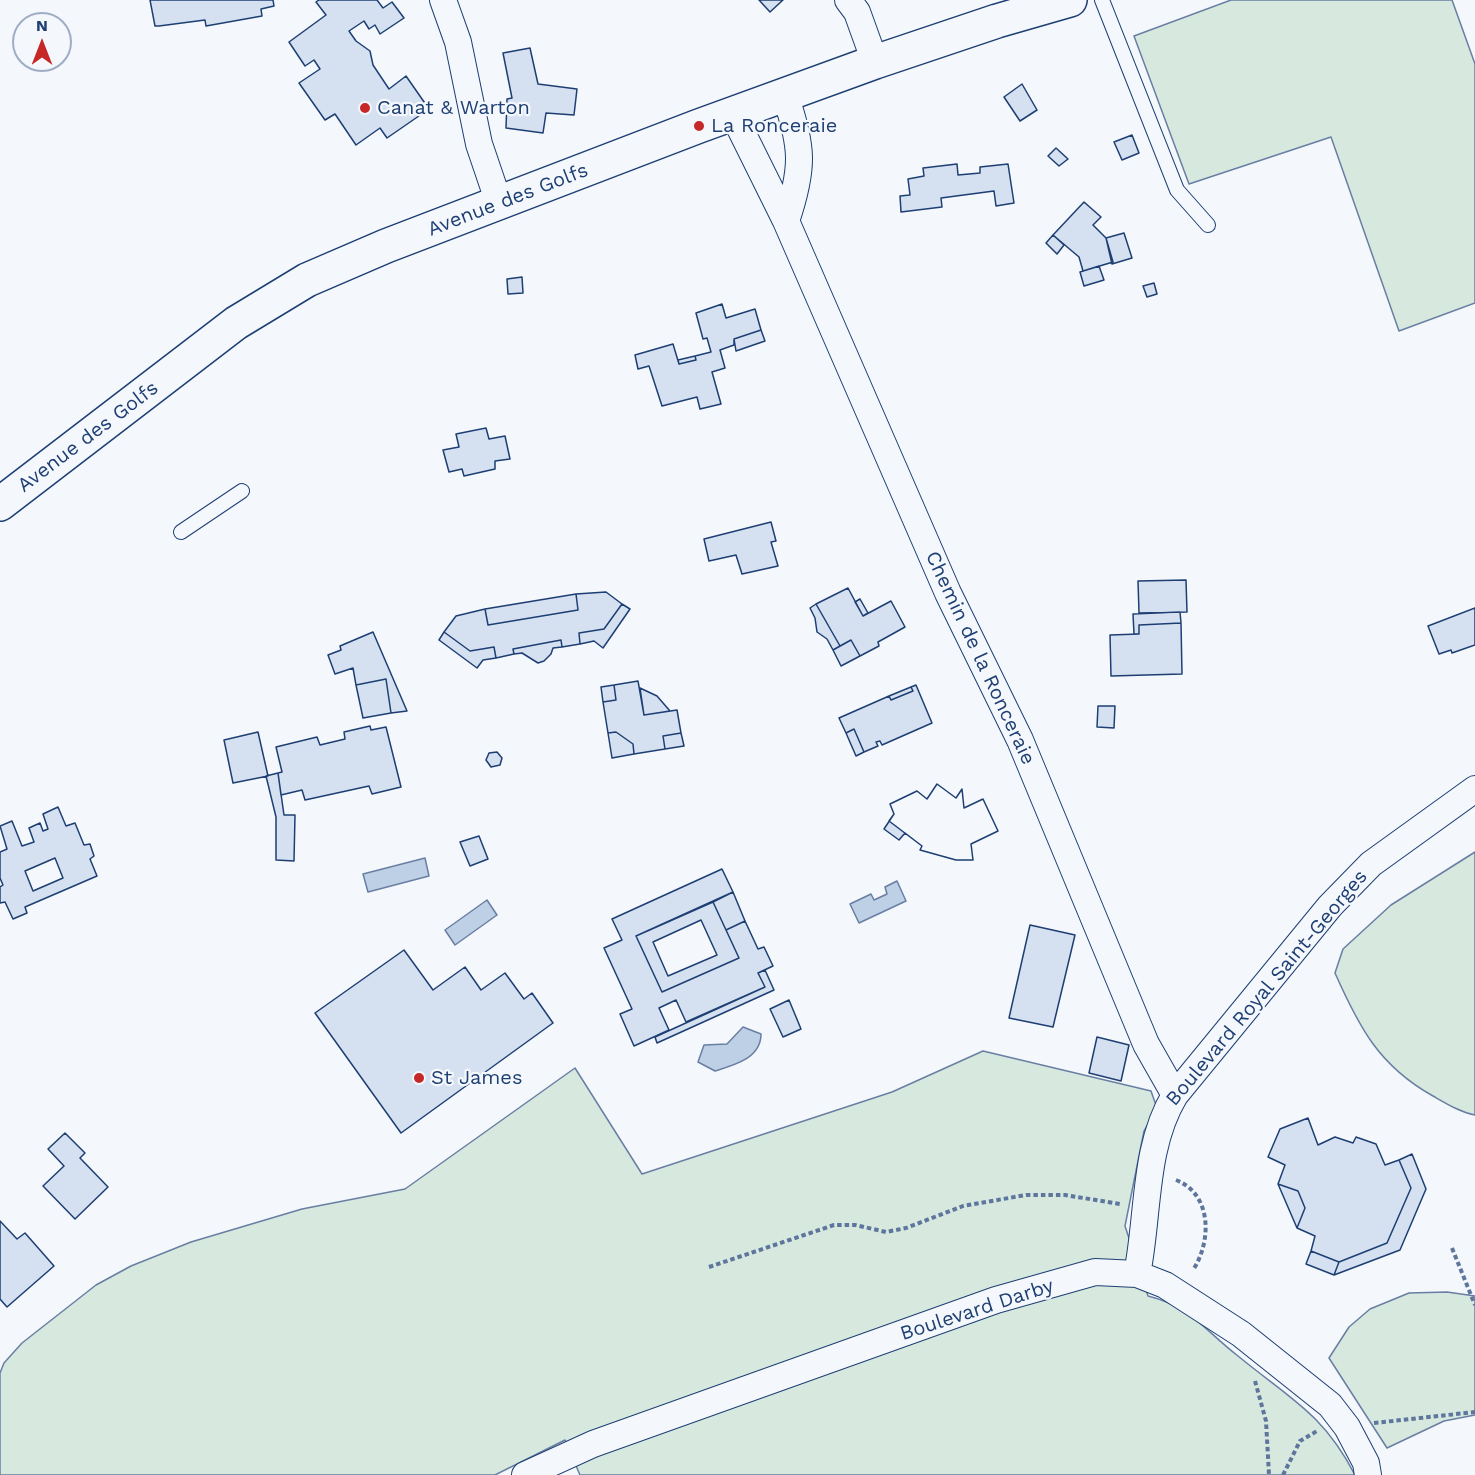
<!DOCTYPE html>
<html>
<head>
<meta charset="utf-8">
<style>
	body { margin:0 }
	#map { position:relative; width:1475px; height:1475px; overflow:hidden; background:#f4f7fb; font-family:"Work Sans",sans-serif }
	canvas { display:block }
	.north { position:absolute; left:12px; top:12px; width:60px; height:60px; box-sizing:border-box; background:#f4f7fb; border:2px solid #9eadc5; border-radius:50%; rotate:0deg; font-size:16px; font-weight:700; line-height:24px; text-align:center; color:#1d3f73 }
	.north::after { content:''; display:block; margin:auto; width:21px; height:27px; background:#c62828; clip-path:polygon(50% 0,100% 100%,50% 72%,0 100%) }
</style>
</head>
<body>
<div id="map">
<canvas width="1475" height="1475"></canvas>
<div class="north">N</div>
</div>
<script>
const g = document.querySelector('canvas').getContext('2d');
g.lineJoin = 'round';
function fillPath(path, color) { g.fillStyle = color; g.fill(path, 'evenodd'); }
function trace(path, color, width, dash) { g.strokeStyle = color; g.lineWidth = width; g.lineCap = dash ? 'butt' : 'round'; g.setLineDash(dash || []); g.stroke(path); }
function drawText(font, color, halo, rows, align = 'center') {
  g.font = font + ' "Work Sans",sans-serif'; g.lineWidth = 4.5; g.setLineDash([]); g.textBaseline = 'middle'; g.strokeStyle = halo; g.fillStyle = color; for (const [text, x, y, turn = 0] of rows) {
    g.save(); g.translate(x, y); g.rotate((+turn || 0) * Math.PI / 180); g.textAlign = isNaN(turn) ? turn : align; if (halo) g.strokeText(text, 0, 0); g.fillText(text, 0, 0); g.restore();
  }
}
const green = new Path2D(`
	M1231 0H1452L1475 64V303L1399 331 1331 137 1189 184 1134 36Z
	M1475 852V1115C1460 1112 1447 1104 1433 1096 1379 1066 1359 1027 1335 973L1343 949 1391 905Z
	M983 1051 1151 1091 1157 1108 1144 1131 1125 1226 1148 1296C1192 1307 1204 1330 1238 1356 1289 1398 1323 1413 1355 1475H580L565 1440 495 1475H0V1373L4 1363 22 1343 96 1285 131 1266 191 1242 302 1209 405 1189 575 1068 642 1174 892 1092Z
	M1447 1292 1475 1296V1415L1444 1421 1387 1448 1329 1358 1349 1327 1370 1309 1409 1293Z`);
fillPath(green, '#d7e8df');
trace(green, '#687fa3', 1.5);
const water = new Path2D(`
	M425 858 429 876 368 892 363 874Z
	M897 881 906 901 859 923 850 904 871 894 874 900 887 894 885 887Z
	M487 900 497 915 455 945 445 930Z
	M743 1027 761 1034C761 1058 735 1065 715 1071L698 1062 704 1045 727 1044Z`);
fillPath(water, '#bed0e5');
trace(water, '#687fa3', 1.5);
const building = new Path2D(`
	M150 0H273L274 6 261 9 262 16 206 26 205 20 159 26H155Z
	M319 0H377L383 8 392 2 404 18 380 34 375 25 369 29 364 21 349 31 356 41 370 51 373 65 389 89 406 76 429 109 387 138 380 128 356 145 335 114 325 120 299 83 320 69 314 60 305 66 289 42 326 15 316 2Z
	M759 0H783L770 12Z
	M530 48 538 84 577 89 574 115 546 113 543 133 506 128 507 99 512 98 503 53Z
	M1022 84 1037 110 1020 121 1004 97Z
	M1132 135 1139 153 1122 160 1114 142Z
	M1056 148 1068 159 1059 166 1048 156Z
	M957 164 958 175 980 173V167L1008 164 1014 203 996 206 994 191 941 198 942 207 901 212 900 196 910 195 908 179 924 176 923 168Z
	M1084 202 1101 217 1093 225 1106 238 1113 262 1083 271 1079 257 1053 235Z
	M1124 233 1132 258 1112 264 1106 238Z
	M1053 235 1064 245 1057 254 1046 243Z
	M1099 266 1104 280 1084 286 1080 272Z
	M522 277 523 293 508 294 507 279Z
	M1154 283 1157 294 1147 297 1143 286Z
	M722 304 726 318 755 309 761 330 734 339V345L720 350 725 368 712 372 721 404 700 409 697 397 662 406 649 366 638 369 635 355 673 344 679 364 696 360 695 356 711 352 707 338 703 339 696 313Z
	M761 330 765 341 736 351 734 339Z
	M695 356 696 360 679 364 678 360Z
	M486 428 489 439 505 436 510 459 495 461V469L464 476 462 469 449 472 443 450 459 447 456 434Z
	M771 522 776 541 771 542 778 566 742 574 736 555 709 561 704 539Z
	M1186 580 1187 612 1139 613 1138 581Z
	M848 588 863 616 891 601 905 627 878 642 879 646 860 656 851 640 840 646 816 604Z
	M606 592 622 604 604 629 579 633 580 644 562 647 561 640 513 649 514 654 496 658 494 647 470 651 444 632 456 616 485 609 488 625 578 610 576 594Z
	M576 594 578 610 488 625 485 609Z
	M860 599 868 613 863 616 855 602Z
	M622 604 630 609 603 648 594 641 580 644 579 633 604 629Z
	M816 604 840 646 833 650 827 639 817 632 815 618 810 608Z
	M1475 608V645L1452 653 1451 650 1439 654 1428 626Z
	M1180 612 1181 623 1139 625V634H1134L1133 614Z
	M1181 623 1182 674 1111 676 1110 635 1139 634V625Z
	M373 632 407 711 391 713 386 679 356 685 353 668 335 674 328 655 341 650 340 646Z
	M444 632 470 651 494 647 496 658 483 660 477 668 439 640Z
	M561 640 562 647 553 648 551 654 544 661 538 663 522 653 514 654 513 649Z
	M851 640 860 656 841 666 833 650Z
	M386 679 391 713 363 718 356 685Z
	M638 681 644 715 677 710 681 733 663 736 665 749 634 754 633 744 616 732 608 733 603 702 616 700 614 685Z
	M614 685 616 700 603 702 601 687Z
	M916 685 932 723 882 745 880 741 876 742 878 746 864 752 854 729 846 733 839 718 889 696 891 700 913 691 911 687Z
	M911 687 913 691 891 700 889 696Z
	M640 688 657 696 670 711 644 715Z
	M1098 706H1115L1114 728 1097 727Z
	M370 726 371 730 386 727 401 787 372 794 369 786 305 800 302 790 281 795 278 773 282 772 276 747 317 737 320 745 345 739 344 732Z
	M854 729 864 752 856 756 846 733Z
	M258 732 268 776 233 783 224 740Z
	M616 732 633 744 634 754 612 758 608 733Z
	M681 733 684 746 665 749 663 736Z
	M497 752 502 758 500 765 491 767 486 760 489 753Z
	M278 773 284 815H295L294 861 276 860V817L266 776Z
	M937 784 956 798 962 789 964 808 983 799 998 831 971 844 973 860H956L920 850 922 846 889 821 894 814 890 804 917 791 927 799Z
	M937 784 956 798 962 789 964 808 983 799 998 831 971 844 973 860H956L920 850 922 846 905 833 899 840 884 829 894 814 890 804 917 791 927 799Z
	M58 807 66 826 75 823 84 845 90 844 94 856 90 859 97 876 25 907 27 913 13 919 5 902 0 903V887L3 885 0 878V852L7 849 0 826 12 821 22 846 34 842 29 828 40 823 43 831 48 829 43 814ZM55 858 63 878 33 891 25 871Z
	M479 836 488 859 470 866 460 842Z
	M722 869 733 892 636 936 662 992 739 958 726 930 745 921 758 949 764 947 773 966 758 973 765 987 686 1022 676 1000 659 1008 669 1030 634 1046 620 1014 632 1009 604 948 622 940 612 919Z
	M733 892 745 921 726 930 713 902Z
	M713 902 739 958 662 992 636 936ZM701 920 717 955 668 976 653 942Z
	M1030 925 1075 935 1053 1027 1009 1018Z
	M404 950 433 990 465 967 481 990 505 973 524 999 532 993 553 1023 401 1133 315 1013Z
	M765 970 774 990 657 1043 655 1037 765 987 758 973Z
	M789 1000 801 1029 783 1037 770 1009Z
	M1097 1037 1129 1045 1121 1081 1089 1073Z
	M1308 1118 1318 1145 1335 1137 1353 1143 1356 1137 1376 1144 1385 1165 1399 1160 1411 1188 1387 1243 1339 1262 1311 1251 1315 1236 1297 1228 1305 1208 1298 1191 1278 1184 1285 1165 1268 1157 1280 1129Z
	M65 1133 85 1153 80 1158 108 1187 75 1219 43 1186 64 1166 48 1149Z
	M1412 1154 1426 1189 1400 1250 1334 1275 1339 1262 1387 1243 1411 1188 1399 1160Z
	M1278 1184 1298 1191 1305 1208 1297 1228Z
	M0 1221 17 1239 25 1233 54 1266 7 1307 0 1299Z
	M1311 1251 1339 1262 1334 1275 1306 1264Z`);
fillPath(building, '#d5e0f0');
trace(building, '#1d3f73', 1.5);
const service = new Path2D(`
	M1102 0 1177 190 1208 225
	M181 532 242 491`);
const minor = new Path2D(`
	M443 0 458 42 479 144 499 203
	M848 0 857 12 875 62
	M785 95C803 147 804 168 786 221
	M733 114 786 221 948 593 1020 740 1146 1044 1175 1095
	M1137 1274C1149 1215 1143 1148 1175 1095L1330 906 1371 864 1475 789
	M525 1475 593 1444 996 1300 1095 1272 1137 1274 1165 1285 1241 1334 1330 1405 1347 1427 1366 1463 1368 1475`);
const secondary = new Path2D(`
	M0 504 236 323 307 280 386 246 699 126 875 62 997 21 1070 0`);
trace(service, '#1d3f73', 16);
trace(minor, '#1d3f73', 28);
trace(secondary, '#1d3f73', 36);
trace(new Path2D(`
	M1176 1180C1212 1194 1212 1241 1193 1270
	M1452 1248 1475 1305
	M709 1267 834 1225H855L886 1232 906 1228 963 1206 1026 1195H1065L1120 1204
	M1255 1381 1266 1421 1269 1475
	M1374 1423 1475 1412
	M1283 1475 1300 1441 1317 1431`), '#5e769c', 4, [4.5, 3]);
trace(service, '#f4f7fb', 14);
trace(minor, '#f4f7fb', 26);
trace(secondary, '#f4f7fb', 33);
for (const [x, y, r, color] of [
	[365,108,6,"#c62828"],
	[699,126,6,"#c62828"],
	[419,1078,6,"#c62828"]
]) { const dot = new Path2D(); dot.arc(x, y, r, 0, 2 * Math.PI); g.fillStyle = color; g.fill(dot); trace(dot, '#f4f7fb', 2); }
drawText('20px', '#1d3f73', '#f4f7fb', [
	["Canat & Warton",377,108],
	["La Ronceraie",711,126],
	["St James",431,1078]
], 'left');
drawText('20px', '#1d3f73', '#f4f7fb', [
	["Avenue des Golfs",508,200,-21],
	["Avenue des Golfs",88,437,-37],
	["Chemin de la Ronceraie",980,658,65],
	["Boulevard Royal Saint-Georges",1267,988,-50],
	["Boulevard Darby",977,1310,-18]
]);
</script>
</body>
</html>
